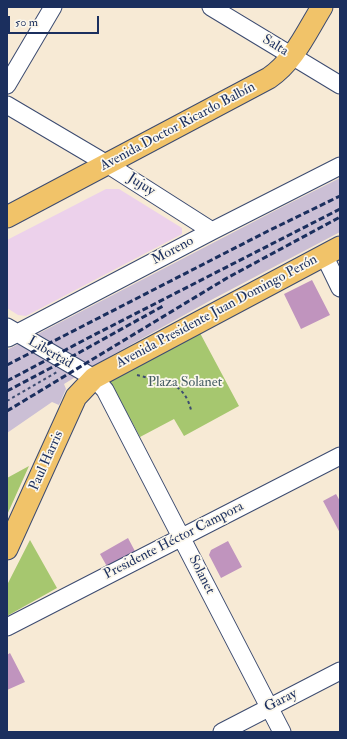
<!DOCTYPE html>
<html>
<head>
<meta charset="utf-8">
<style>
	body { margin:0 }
	#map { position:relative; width:347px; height:739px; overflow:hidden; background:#f7ead5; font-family:"IM FELL Double Pica",serif }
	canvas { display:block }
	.frame { position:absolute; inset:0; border:8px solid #1b2f5e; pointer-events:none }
	.scale { position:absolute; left:8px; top:16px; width:91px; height:18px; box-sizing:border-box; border:2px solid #1b2f5e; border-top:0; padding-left:5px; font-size:12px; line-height:14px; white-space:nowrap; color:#1b2f5e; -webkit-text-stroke:3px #fbf7ec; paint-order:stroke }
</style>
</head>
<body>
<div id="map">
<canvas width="347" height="739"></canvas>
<div class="frame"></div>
<div class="scale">50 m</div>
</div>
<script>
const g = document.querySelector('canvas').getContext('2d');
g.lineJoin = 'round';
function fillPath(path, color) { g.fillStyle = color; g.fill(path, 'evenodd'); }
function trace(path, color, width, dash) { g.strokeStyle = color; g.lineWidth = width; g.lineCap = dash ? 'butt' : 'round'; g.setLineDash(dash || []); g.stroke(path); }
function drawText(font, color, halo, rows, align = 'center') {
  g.font = font + ' "IM FELL Double Pica",serif'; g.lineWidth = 3.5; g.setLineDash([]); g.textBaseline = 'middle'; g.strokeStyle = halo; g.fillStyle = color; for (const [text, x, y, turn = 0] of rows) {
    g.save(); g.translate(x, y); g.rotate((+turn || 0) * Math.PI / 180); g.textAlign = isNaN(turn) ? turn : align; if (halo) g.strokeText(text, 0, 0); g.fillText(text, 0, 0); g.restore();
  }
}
fillPath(new Path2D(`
	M106 189H119L182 228V234L26 316 18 315 7 308V240Z`), '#ecd1eb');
fillPath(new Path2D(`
	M340 178V232L213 299 107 358 64 384 66 389 59 405 52 402 7 433V350L282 207Z`), '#cbbfd5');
fillPath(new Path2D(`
	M200 333 239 406 184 436 174 419 140 437 110 381Z
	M29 466 7 515V478Z
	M30 540 57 588 7 616V585Z`), '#a6c76f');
fillPath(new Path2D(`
	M312 280 330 315 301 329 284 294Z
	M336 494 340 501V533L323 501Z
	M128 538 137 555 109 570 100 554Z
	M228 541 242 567 221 578 209 555 211 550Z
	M10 653 25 682 7 690V655Z`), '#c094be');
const minor = new Path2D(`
	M211 7 340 85
	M7 85 53 7
	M7 105 107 164 212 231
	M324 255 340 288
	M7 327 94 378 105 390 282 732
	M8 338 212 231 340 166
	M7 627 340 456
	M222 732 340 671`);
const major = new Path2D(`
	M7 217 269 78C294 61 306 33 322 7
	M7 549 76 397 94 378 340 247`);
trace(minor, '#3c4b70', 19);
trace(major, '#3c4b70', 23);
trace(new Path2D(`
	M137 375 172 384C183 390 188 398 191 410
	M7 401 57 372`), '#3c4b70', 2, [3, 3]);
trace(minor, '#fff', 17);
trace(major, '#f1c369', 21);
trace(new Path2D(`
	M7 365 268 231 340 196
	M7 381 88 338 340 209
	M7 391 64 361 163 306
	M7 411 227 278 340 217`), '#1b2f5e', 3, [6, 3]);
drawText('14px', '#1b2f5e', '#fbf7ec', [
	["Salta",275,46,31],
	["Avenida Doctor Ricardo Balbín",178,127,-28],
	["Jujuy",141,185,33],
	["Moreno",173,251,-28],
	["Avenida Presidente Juan Domingo Perón",217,312,-28],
	["Libertad",50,353,30],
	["Paul Harris",47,461,-66],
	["Presidente Héctor Campora",174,541,-27],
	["Solanet",201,575,63],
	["Garay",281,701,-27]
]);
drawText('14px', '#455d63', '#fbf7ec', [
	["Plaza Solanet",185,383]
]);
</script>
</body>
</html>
